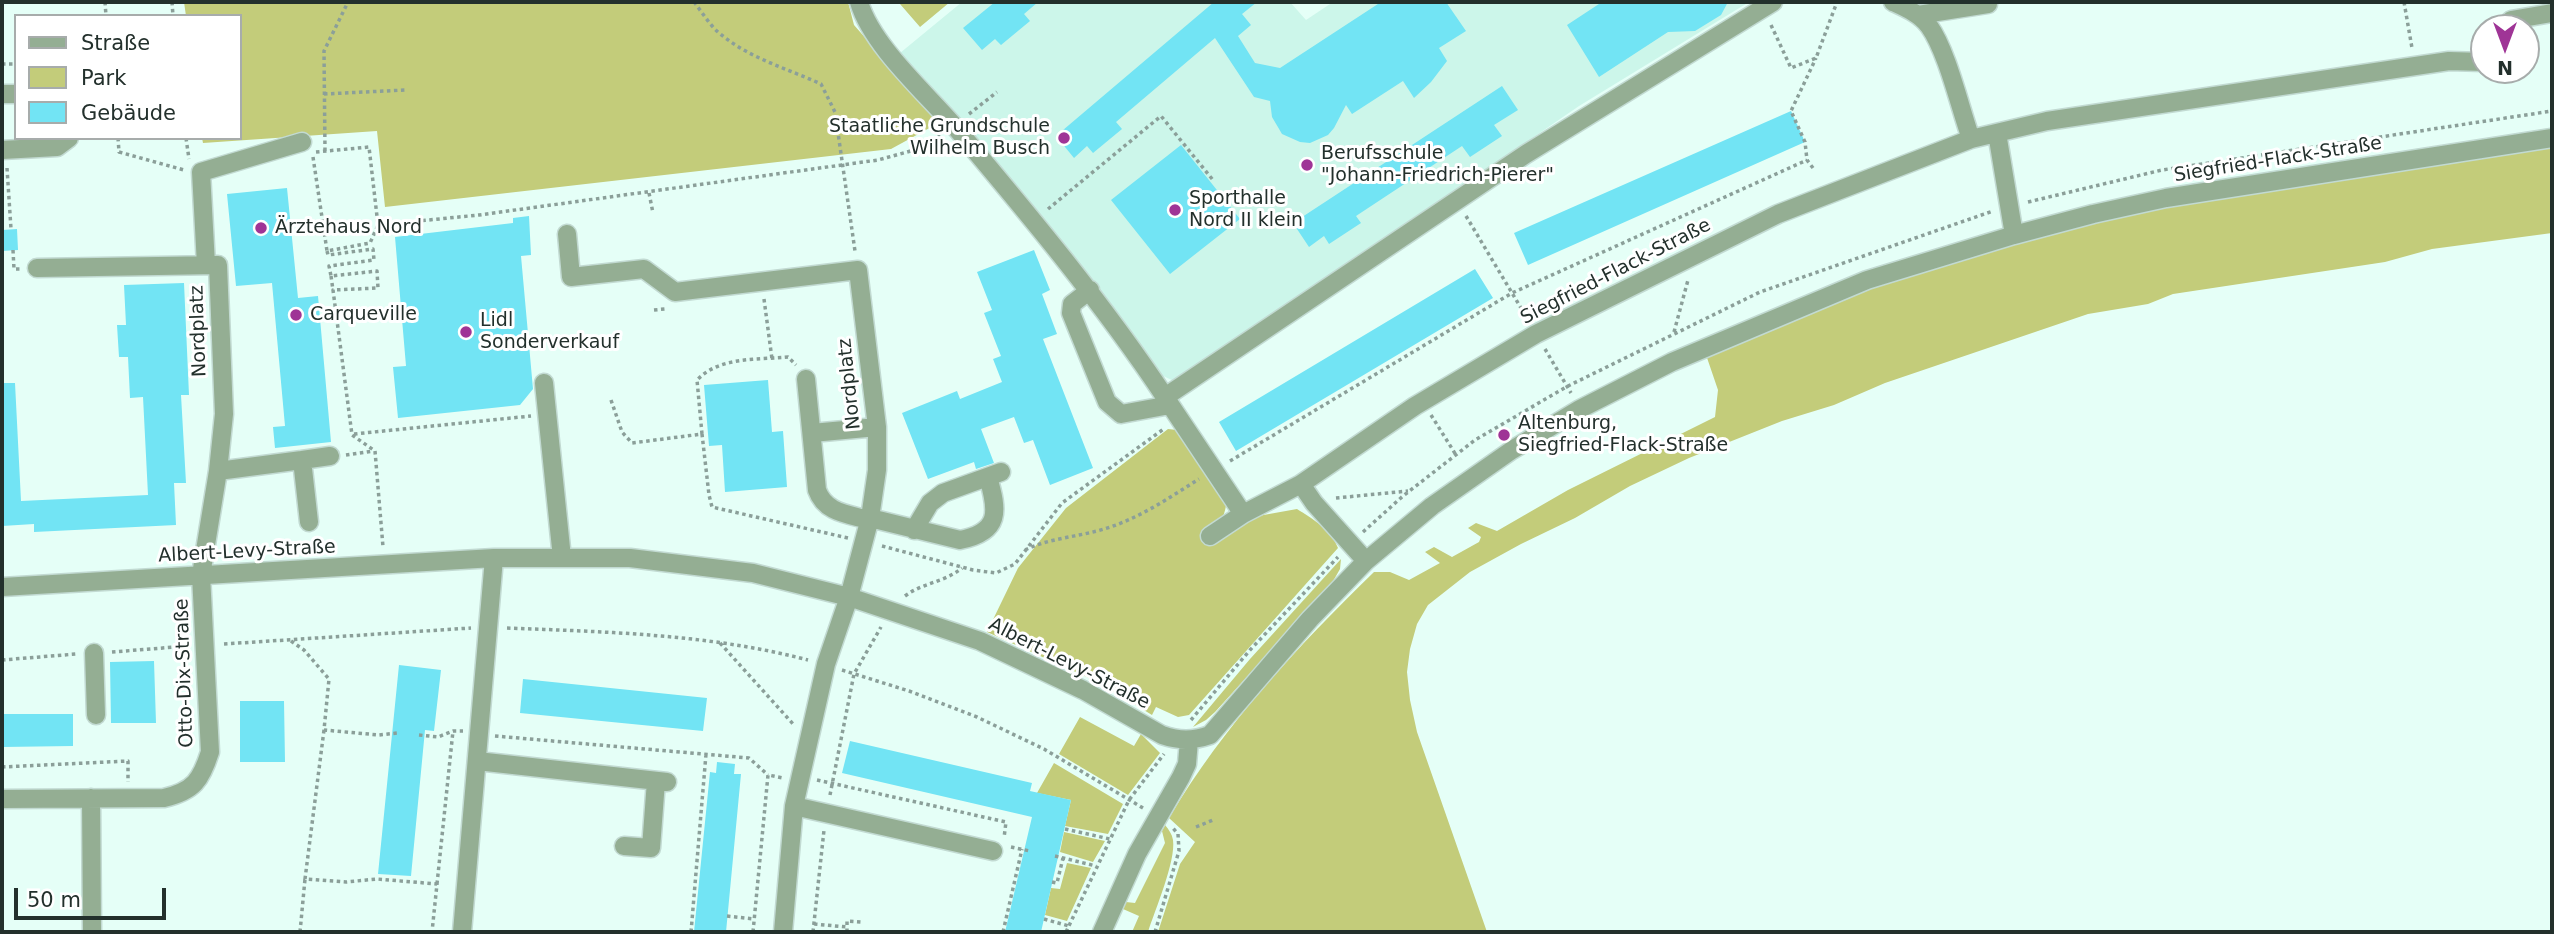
<!DOCTYPE html>
<html>
<head>
<meta charset="utf-8">
<style>
	body { margin:0 }
	#map { position:relative; width:2554px; height:934px; overflow:hidden; background:#e5fff7; font-family:"DejaVu Sans",sans-serif }
	canvas { display:block }
	.frame { position:absolute; inset:0; border:4px solid #23302c; pointer-events:none }
	.legend { position:absolute; left:14px; top:14px; width:228px; height:126px; box-sizing:border-box; background:#fff; border:2px solid #a7acab; margin:0; padding:9px 12px; list-style:none; font-size:21px; color:#23302c }
	.legend li { display:flex; align-items:center; gap:14px; height:35px }
	.legend b { width:35px; border:2px solid #a7acab }
	.north { position:absolute; left:2470px; top:14px; width:70px; height:70px; box-sizing:border-box; background:#fff; border:2px solid #a7acab; border-radius:50%; rotate:180deg; font-size:19px; font-weight:700; line-height:28px; text-align:center; color:#23302c }
	.north::after { content:''; display:block; margin:auto; width:24px; height:32px; background:#9f3496; clip-path:polygon(50% 0,100% 100%,50% 72%,0 100%) }
	.scale { position:absolute; left:14px; top:888px; width:152px; height:32px; box-sizing:border-box; border:4px solid #23302c; border-top:0; padding-left:9px; font-size:21px; line-height:24px; white-space:nowrap; color:#23302c; -webkit-text-stroke:5px #fff; paint-order:stroke }
</style>
</head>
<body>
<div id="map">
<canvas width="2554" height="934"></canvas>
<div class="frame"></div>
<ul class="legend">
<li><b style="height:9px;background:#94ae93"></b>Straße</li>
<li><b style="height:19px;background:#c3cc7a"></b>Park</li>
<li><b style="height:19px;background:#72e4f4"></b>Gebäude</li>
</ul>
<div class="north">N</div>
<div class="scale">50 m</div>
</div>
<script>
const g = document.querySelector('canvas').getContext('2d');
g.lineJoin = 'round';
function fillPath(path, color) { g.fillStyle = color; g.fill(path, 'evenodd'); }
function trace(path, color, width, dash) { g.strokeStyle = color; g.lineWidth = width; g.lineCap = dash ? 'butt' : 'round'; g.setLineDash(dash || []); g.stroke(path); }
function drawText(font, color, halo, rows, align = 'center') {
  g.font = font + ' "DejaVu Sans",sans-serif'; g.lineWidth = 6; g.setLineDash([]); g.textBaseline = 'middle'; g.strokeStyle = halo; g.fillStyle = color; for (const [text, x, y, turn = 0] of rows) {
    g.save(); g.translate(x, y); g.rotate((+turn || 0) * Math.PI / 180); g.textAlign = isNaN(turn) ? turn : align; if (halo) g.strokeText(text, 0, 0); g.fillText(text, 0, 0); g.restore();
  }
}
fillPath(new Path2D(`
	M962 2H1290L1306 20 1333 2H1749L1579 106 1259 326 1174 381 1161 375 1106 298 1046 223 900 53Z`), '#ccf6ea');
fillPath(new Path2D(`
	M184 2H848L854 25 937 120 935 125 891 149 385 207 377 131 203 143 202 138H240V16H186Z
	M902 2H950L920 27 900 4Z
	M2552 138V233L2432 249 2385 262 2173 294 2148 304 2088 314 1885 383 1834 405 1782 421 1689 458 1630 486 1575 518 1521 544 1470 572 1428 605 1417 624 1410 649 1407 672 1410 700 1417 732 1487 932H1158L1180 864 1195 842 1169 818C1223 726 1299 645 1374 572H1390L1409 580 1440 563 1425 552 1434 547 1452 557 1479 542 1481 537 1468 528 1476 523 1497 531 1568 490 1715 417 1718 390 1704 349 1867 280 2093 214Z
	M1168 429 1177 430 1227 499C1226 514 1218 528 1214 543L1258 516 1297 509C1313 519 1331 530 1338 548L1189 715 1178 717 1156 707 1152 715 1098 682 987 632 1018 568 1066 508Z
	M1341 559 1340 569 1332 583 1215 712 1206 720 1193 727 1250 659Z
	M1080 717 1134 746 1141 734 1160 753 1128 795 1059 754Z
	M1054 763 1123 804 1108 834 1065 826 1071 800 1037 793Z
	M1165 825C1169 830 1172 834 1173 840 1176 861 1155 910 1148 932H1132L1139 916 1123 909 1126 902 1135 903 1165 843 1162 831Z
	M1064 832 1105 841 1093 862 1060 852Z
	M1067 863 1091 868 1067 921 1045 915 1051 888 1060 889Z`), '#c3cc7a');
fillPath(new Path2D(`
	M995 2H1038L1024 14 1030 21 1001 45 995 39 982 50 963 28Z
	M1214 2H1257L1242 14 1251 25 1238 36 1255 63 1280 68 1381 2H1446L1466 31 1439 48 1447 61 1431 82 1414 98 1403 81 1352 114 1346 105 1334 128 1328 135 1310 143 1300 142 1282 134 1272 117 1270 101 1254 97 1215 38 1116 122 1122 129 1093 153 1087 146 1074 158 1056 136Z
	M1602 2H1728L1721 15 1695 31 1668 32 1599 77 1567 25Z
	M1502 86 1518 110 1494 125 1502 136 1470 157 1462 146 1356 216 1361 223 1329 244 1324 236 1309 247 1293 223Z
	M1791 111 1805 142 1528 265 1514 233Z
	M1181 145 1240 219 1170 274 1111 200Z
	M287 188 298 298 318 296 331 442 275 448 273 427 285 426 272 283 236 286 227 194Z
	M529 216 531 255 521 256 533 389 520 405 398 418 393 367 406 366 395 237 513 223V218Z
	M17 229 18 250 2 251V230Z
	M1034 250 1050 290 1042 294 1057 334 1043 339 1093 468 1050 485 1033 440 1024 443 1014 417 981 429 994 463 976 469 974 462 928 479 902 413 957 391 960 399 1002 382 993 359 1001 356 984 313 992 310 977 272Z
	M1475 269 1493 298 1236 451 1219 422Z
	M184 283 189 395H181L186 483H174L176 525 34 532V524L2 526V383H15L21 501 148 495 143 397 130 398 128 357H119L117 325H126L124 285Z
	M768 380 772 432 783 431 787 487 725 492 722 445 709 446 704 385Z
	M154 661 156 723H111L110 662Z
	M399 665 441 670 434 731 425 730 411 876 378 874Z
	M523 679 707 698 703 731 520 713Z
	M240 701H284L285 762H240Z
	M2 714H73V746L2 747Z
	M850 741 1032 783 1030 791 1071 800 1041 932H1005L1032 817 842 773Z
	M717 762 735 764 734 774H741L726 932H694L710 772 716 773Z`), '#72e4f4');
const minor = new Path2D(`
	M859 2C872 46 925 92 956 128 1029 215 1102 302 1165 397
	M1893 2C1906 8 1920 14 1929 26 1947 51 1960 108 1971 139
	M1918 15 1988 4
	M2512 28 2511 20 2552 13
	M2 94H16
	M1997 133 2014 235
	M2 150 57 147 69 138
	M567 234 571 277 644 269 675 292 858 270 877 427V470L870 518 849 597 826 664 794 806 783 932
	M206 265 201 172 302 142
	M1090 290 1072 304 1071 313 1107 402 1121 414 1170 405
	M806 379 817 490C825 513 848 514 869 520
	M544 383 562 558
	M812 433 877 427
	M302 460 330 456
	M218 471 302 460 309 522
	M1301 484 1243 514 1165 397 1526 154 1773 2
	M870 518 960 540C1001 532 998 511 988 477
	M914 530 930 503 943 493 1001 472
	M1210 536 1243 514
	M1366 561 1314 503 1301 484 1415 406 1536 334 1778 214 1971 139 2047 121 2449 61 2484 62
	M2 587 494 558H630L753 573 849 597 980 641 1083 690 1162 735C1179 741 1193 741 1210 735L1310 619 1366 561 1432 506 1512 450 1580 409 1672 362 1867 280 2014 235 2093 214 2166 198 2552 138
	M94 653 96 715
	M477 761 667 782
	M91 798 92 932
	M2 799 164 798C194 791 201 780 210 752L201 575 218 471 224 414 218 265 37 268
	M794 806 993 851
	M624 846 651 848 656 781
	M462 932 494 558
	M1102 932 1137 854 1181 777 1187 764 1189 740`);
trace(minor, '#c2dad2', 21);
trace(new Path2D(`
	M105 2 106 16
	M172 2 173 16
	M694 2C702 12 709 24 718 32 748 58 786 68 821 84L835 112 855 251
	M2404 2 2412 48
	M1771 25 1791 68 1816 58 1837 2
	M2 64H16
	M324 94 405 90
	M969 114 997 92
	M118 138 119 152 184 170
	M186 138 189 159
	M325 151 324 51 348 2
	M316 152 369 147 378 225
	M313 157 327 251 370 243 378 225 479 215 878 160 918 149 940 135
	M7 168 11 229
	M1813 168 1807 160 1805 142 1791 111 1816 58
	M649 193 653 213
	M2028 202 2162 170 2552 111
	M1048 209 1161 116 1213 180
	M1466 216 1527 318
	M13 250 14 269H21
	M327 251 328 255 373 249 374 260 329 266 331 276 377 271 378 288 333 290 352 435 375 451
	M331 276 333 290
	M764 299 772 359
	M654 310 665 309
	M1674 332 1688 280
	M1545 349 1571 393
	M611 400 622 432 632 443 702 434 709 495 712 507 848 538
	M1431 415 1456 455
	M354 434 531 416
	M702 434 697 380C720 356 758 360 788 357L796 365
	M375 451 383 547
	M346 455 373 451
	M1230 461 1512 293 1807 160
	M1336 498 1408 491
	M1363 532 1403 496 1475 440 1568 386 1760 292 1993 211
	M882 546 973 570 996 573 1015 564 1062 503 1165 428
	M1025 550C1049 538 1078 537 1104 529 1138 519 1169 498 1199 479
	M905 596C924 582 943 583 962 568
	M507 628C608 632 709 634 808 660
	M291 641 304 650 329 679 324 730 379 735 397 733
	M720 643 794 725
	M224 644 471 628
	M112 652 188 646
	M2 660 76 654
	M842 670 909 691 977 717 1044 749 1143 808
	M1191 720 1250 650 1338 557
	M324 730 305 879 346 882 377 879 437 884 432 932
	M419 735 438 737 453 731H463
	M495 736 749 758 768 775
	M2 767 128 761V782
	M817 780 1006 822 1004 838
	M830 795 854 674 881 627
	M1196 827 1213 820
	M1065 829 1110 839
	M1011 847 1030 851
	M1055 856 1096 866
	M1052 882 1057 883 1063 858
	M437 884 453 731
	M727 916 754 919
	M1044 919 1069 926
	M814 924 847 927
	M300 932 305 879
	M691 932 706 754
	M753 932 768 775 783 778
	M813 932 824 830
	M847 932V921L861 922
	M1003 932 1022 849
	M1066 932 1129 800 1164 754
	M1155 932 1179 851 1178 834 1172 827`), '#8b9f99', 3.5, [3.5, 3.5]);
trace(minor, '#94ae93', 18);
for (const [x, y, r, color] of [
	[1064,138,7,"#9f3496"],
	[1307,165,7,"#9f3496"],
	[1175,210,7,"#9f3496"],
	[261,228,7,"#9f3496"],
	[296,315,7,"#9f3496"],
	[466,332,7,"#9f3496"],
	[1504,435,7,"#9f3496"]
]) { const dot = new Path2D(); dot.arc(x, y, r, 0, 2 * Math.PI); g.fillStyle = color; g.fill(dot); trace(dot, '#fff', 2.5); }
drawText('19px', '#23302c', '#fff', [
	["Staatliche Grundschule",1050,127,"right"],
	["Wilhelm Busch",1050,149,"right"],
	["Berufsschule",1321,154],
	["\"Johann-Friedrich-Pierer\"",1321,176],
	["Sporthalle",1189,199],
	["Nord II klein",1189,221],
	["Ärztehaus Nord",275,228],
	["Carqueville",310,315],
	["Lidl",480,321],
	["Sonderverkauf",480,343],
	["Altenburg,",1518,424],
	["Siegfried-Flack-Straße",1518,446]
], 'left');
drawText('19px', '#23302c', '#fff', [
	["Siegfried-Flack-Straße",2278,160,-9],
	["Siegfried-Flack-Straße",1616,272,-27],
	["Nordplatz",199,331,-92],
	["Nordplatz",850,384,-96],
	["Albert-Levy-Straße",247,552,-3],
	["Albert-Levy-Straße",1069,664,27],
	["Otto-Dix-Straße",185,673,-92]
]);
</script>
</body>
</html>
